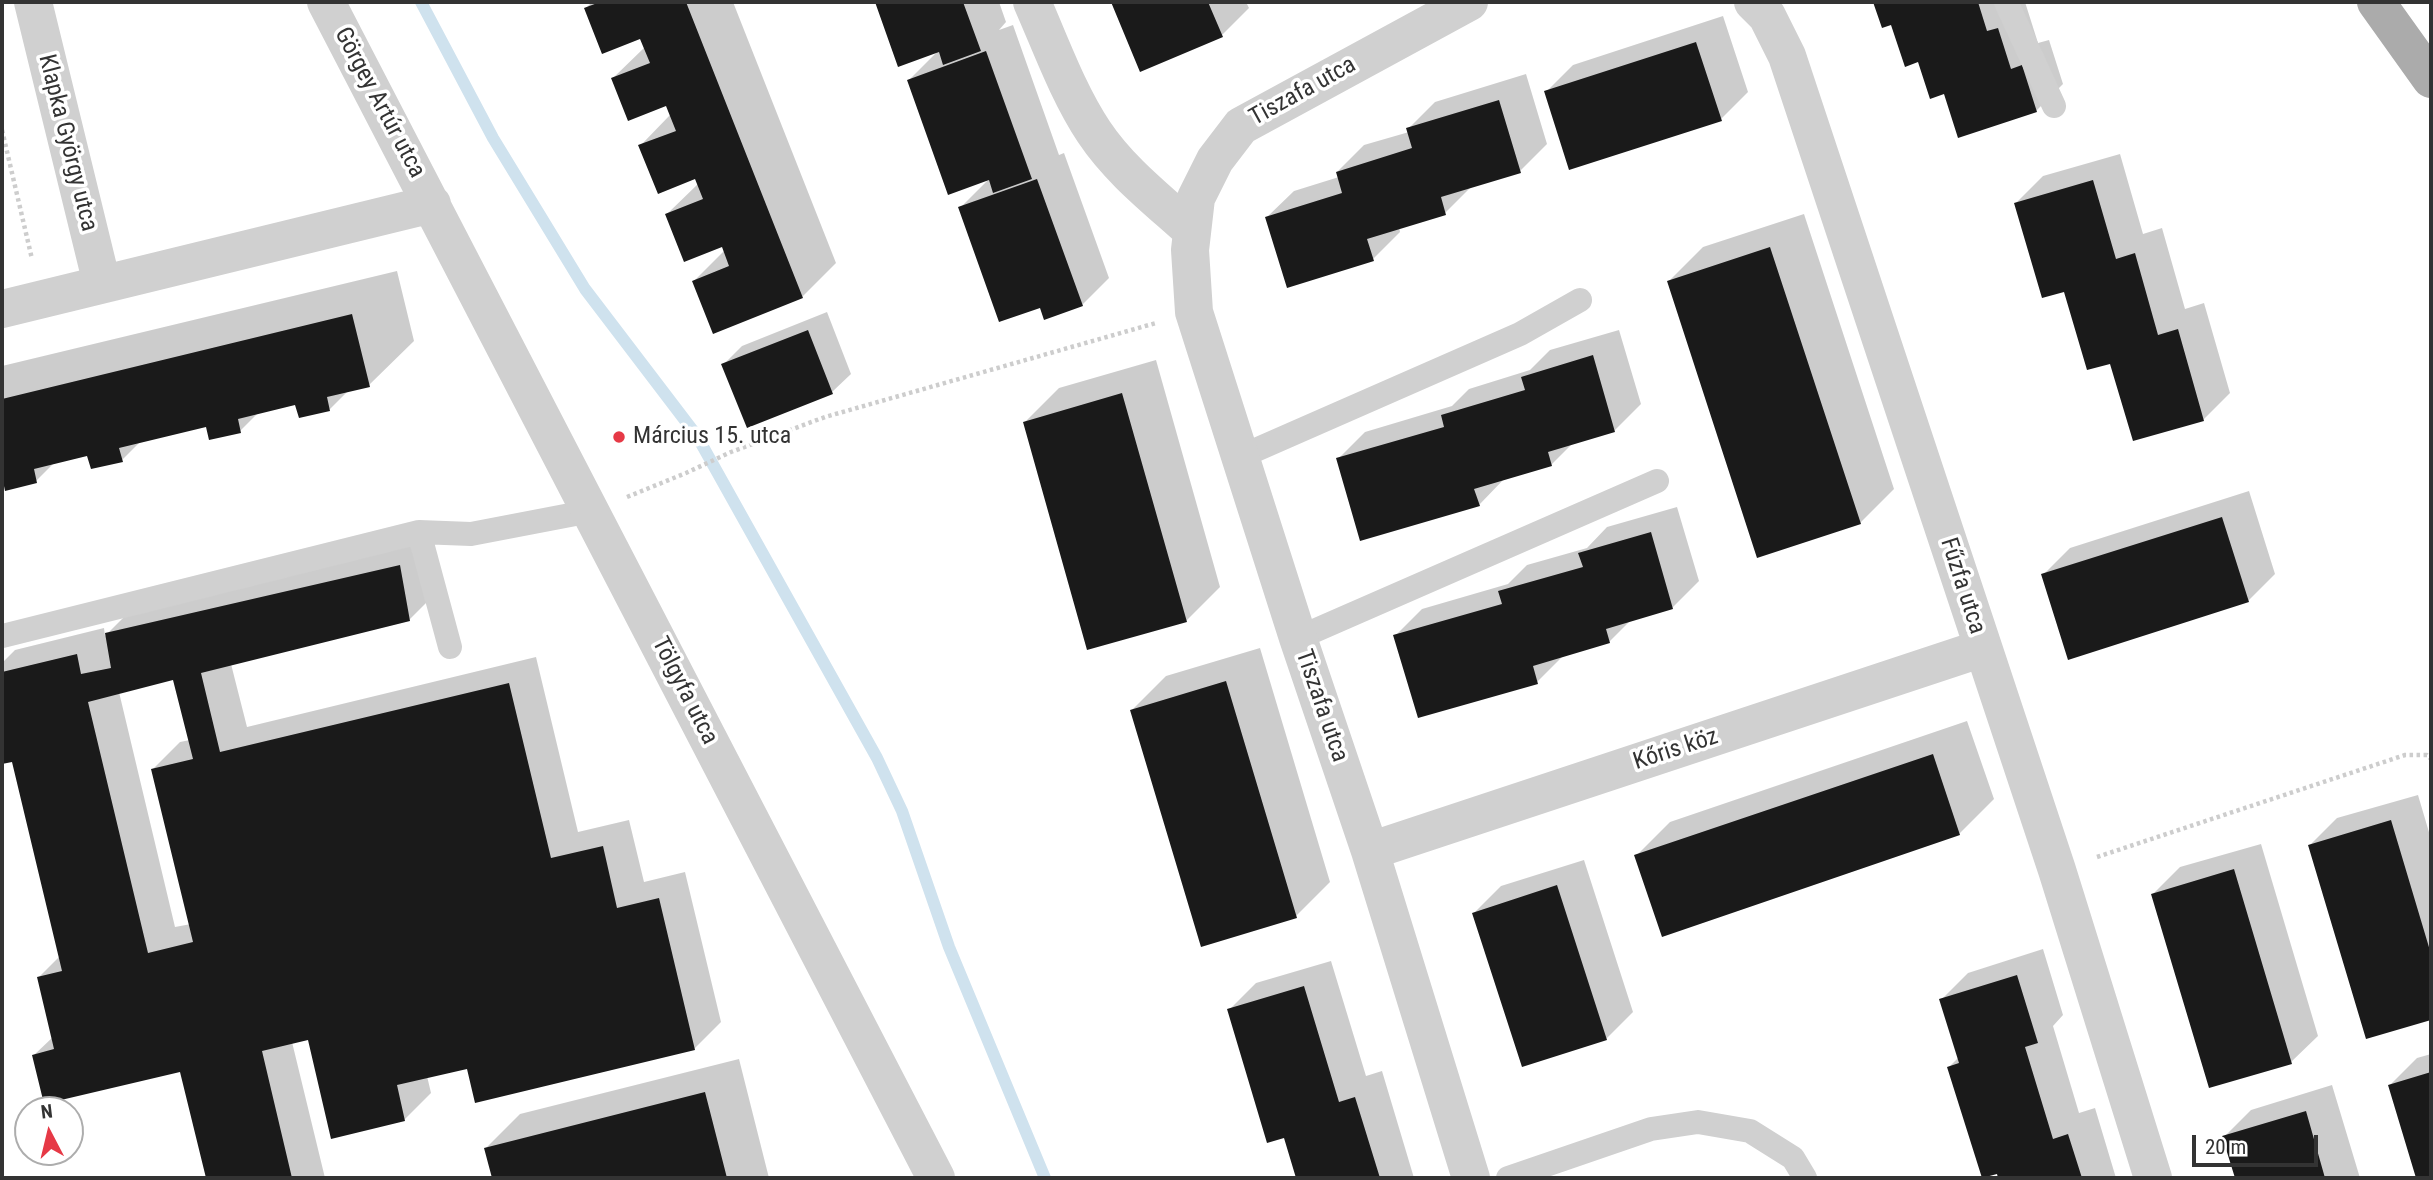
<!DOCTYPE html>
<html>
<head>
<meta charset="utf-8">
<style>
  body { margin:0 }
  #map { position:relative; width:2433px; height:1180px; overflow:hidden; background:#fff; font-family:"Roboto Condensed",sans-serif }
  canvas { display:block }
  .frame { position:absolute; inset:0; border:4px solid #333; pointer-events:none }
  .north { position:absolute; left:14px; top:1096px; width:70px; height:70px; box-sizing:border-box; background:#fff; border:2px solid #adadad; border-radius:50%; rotate:353deg; font-size:19px; font-weight:700; line-height:28px; text-align:center; color:#333 }
  .north::after { content:''; display:block; margin:auto; width:24px; height:32px; background:#e63946; clip-path:polygon(50% 0,100% 100%,50% 72%,0 100%) }
  .scale { position:absolute; left:2192px; top:1135px; width:126px; height:32px; box-sizing:border-box; border:4px solid #333; border-top:0; padding-left:9px; font-size:21px; line-height:24px; white-space:nowrap; color:#333; -webkit-text-stroke:5px #fff; paint-order:stroke }
</style>
</head>
<body>
<div id="map">
<canvas width="2433" height="1180"></canvas>
<div class="frame"></div>
<div class="north">N</div>
<div class="scale">20 m</div>
</div>
<script>
const ctx = document.querySelector('canvas').getContext('2d');
ctx.lineJoin = 'round';
function fillPath(path, color) {
  ctx.fillStyle = color;
  ctx.fill(path, 'evenodd');
}
function stroke(path, color, width, dash) {
  ctx.strokeStyle = color;
  ctx.lineWidth = width;
  ctx.lineCap = dash ? 'butt' : 'round';
  ctx.setLineDash(dash || []);
  ctx.stroke(path);
}
function drawText(font, color, halo, rows, align = 'center') {
  ctx.font = font + ' "Roboto Condensed",sans-serif';
  ctx.lineWidth = 7;
  ctx.setLineDash([]);
  ctx.textBaseline = 'middle';
  ctx.strokeStyle = halo;
  ctx.fillStyle = color;
  for (const [text, x, y, turn = 0] of rows) {
    ctx.save();
    ctx.translate(x, y);
    ctx.rotate((+turn || 0) * Math.PI / 180);
    ctx.textAlign = isNaN(turn) ? turn : align;
    if (halo) ctx.strokeText(text, 0, 0);
    ctx.fillText(text, 0, 0);
    ctx.restore();
  }
}
fillPath(new Path2D(`
  M592,2H733L836,263L802,297L694,281L725,250L723,245L667,214L699,183L696,177L640,146L671,114L667,104L613,78L645,47L641,37L586,8Z
  M877,2H999L1006,22L999,30L1013,25L1059,155L1064,153L1109,278L1082,305H1041L960,208L990,178L909,80L939,50L899,64Z
  M1112,2H1246L1249,8L1222,35L1141,70Z
  M1875,2H2013L2014,5L2025,2L2038,43L2049,40L2063,84L2036,111L1945,92L1892,23L1883,26Z
  M1723,16L1748,92L1721,119L1546,92L1573,65Z
  M1526,74L1547,144L1520,171L1472,186L1445,213L1399,227L1400,232L1373,259L1288,285L1267,217L1294,191L1339,177L1337,172L1364,145L1409,132L1408,129L1435,102Z
  M2120,154L2143,234L2162,228L2185,309L2204,303L2230,393L2203,420L2111,362L2065,290L2016,203L2043,176Z
  M1804,214L1894,489L1860,523L1669,281L1703,247Z
  M397,271L414,341L369,385L349,390L330,409L297,402L260,411L240,431L208,425L141,441L122,460L89,454L55,462L36,481L2,475V366Z
  M827,312L851,374L832,392L748,426L723,365L742,346Z
  M1619,330L1641,404L1614,431L1573,443L1551,465L1505,478L1479,505L1338,459L1365,432L1452,406L1469,389L1530,370L1550,350Z
  M1156,360L1220,587L1186,621L1025,422L1059,388Z
  M2249,491L2275,574L2248,601L2043,575L2070,548Z
  M1677,507L1699,581L1672,608L1631,620L1609,642L1564,655L1537,682L1395,636L1422,609L1508,584L1527,565L1587,548L1607,527Z
  M427,539L436,593L409,620L231,664L247,727L536,657L578,832L629,820L644,882L685,872L721,1022L694,1049L468,1067L427,1076L431,1093L404,1120L309,1038L292,1042L325,1178H208L182,1070L34,1055L53,1037L39,977L60,956L13,760L2,763V663L15,650L104,628L105,636L134,607ZM174,678L190,740L180,742L153,769L191,924L175,927L119,692Z
  M1260,648L1330,882L1296,916L1132,710L1166,676Z
  M1967,721L1994,799L1959,834L1636,856L1670,822Z
  M2418,795L2431,839V1019L2367,1037L2310,845L2337,818Z
  M2261,844L2318,1036L2291,1062L2153,894L2180,867Z
  M1584,860L1633,1012L1606,1039L1474,913L1501,886Z
  M2043,949L2063,1015L2053,1026L2079,1113L2095,1108L2116,1178H2000L1949,1067L1959,1057L1941,1000L1968,973Z
  M1331,961L1366,1076L1382,1071L1414,1178H1298L1285,1136L1229,1010L1256,983Z
  M2431,1054V1178H2418L2390,1085L2417,1058Z
  M739,1059L769,1178H494L486,1148L520,1114Z
  M2332,1085L2360,1178H2237L2224,1137L2251,1110Z`), '#0003');
stroke(new Path2D(`
  M421,2L493,138L585,289L697,436L877,758L902,811L949,947L1045,1178`), '#cfe2ee', 12);
fillPath(new Path2D(`
  M600,2H686L803,298L713,334L692,281L729,266L722,247L684,262L665,214L703,199L695,179L658,194L638,145L676,131L666,106L628,121L611,78L650,63L640,39L602,54L584,8Z
  M875,2H963L981,51L943,65L939,52L898,67Z
  M1111,2H1208L1223,37L1140,72Z
  M1873,2H1978L1987,31L1998,28L2011,69L2022,65L2037,112L1958,138L1944,94L1930,99L1918,62L1905,67L1891,25L1882,28Z
  M1696,42L1722,121L1569,170L1544,91Z
  M986,51L1032,179L993,193L989,180L948,195L907,80Z
  M1499,100L1521,173L1441,197L1446,215L1367,239L1374,261L1287,288L1265,217L1342,193L1336,172L1412,148L1406,128Z
  M1037,179L1083,306L1044,320L1040,308L999,322L958,207Z
  M2093,180L2116,259L2135,253L2158,335L2178,329L2204,421L2133,441L2110,364L2087,370L2064,292L2042,298L2014,203Z
  M1770,247L1861,524L1757,558L1667,281Z
  M352,314L370,387L327,397L330,411L299,418L295,405L238,419L241,433L209,440L206,427L119,448L123,462L91,469L87,456L34,469L37,483L5,491L2,476V399Z
  M808,330L833,394L747,428L721,364Z
  M1593,355L1615,432L1548,452L1552,466L1474,489L1480,506L1360,541L1336,458L1444,427L1441,415L1525,390L1521,377Z
  M1122,393L1187,622L1087,650L1023,422Z
  M2222,517L2249,602L2068,660L2041,574Z
  M1651,532L1673,609L1606,629L1610,643L1533,666L1538,684L1418,718L1393,635L1502,604L1498,591L1583,567L1578,553Z
  M400,565L410,621L201,673L220,752L509,683L551,858L603,846L617,908L659,898L695,1050L475,1103L467,1069L397,1085L405,1121L331,1139L308,1040L262,1051L292,1178H206L180,1072L44,1104L32,1055L54,1049L37,977L62,971L12,762L2,764V672L77,654L81,674L111,668L105,633ZM173,680L193,759L151,769L193,942L148,953L88,702Z
  M1226,681L1297,918L1201,947L1130,710Z
  M1933,754L1960,835L1662,937L1634,855Z
  M2391,820L2431,954V1020L2366,1039L2308,845Z
  M2234,869L2292,1064L2209,1088L2151,894Z
  M1557,885L1607,1040L1522,1067L1472,913Z
  M2017,975L2038,1043L2025,1047L2053,1139L2068,1134L2082,1178H1998L1997,1174L1982,1178L1947,1067L1959,1063L1939,999Z
  M1304,986L1339,1102L1355,1097L1380,1178H1296L1284,1138L1267,1143L1227,1009Z
  M2431,1072V1178H2416L2388,1085Z
  M705,1092L727,1178H492L484,1148Z
  M2306,1111L2325,1178H2235L2222,1136Z`), '#1a1a1a');
stroke(new Path2D(`
  M2,130L32,259
  M627,497L686,473L731,452L825,417L1156,323
  M2097,857L2405,755H2427L2431,759`), '#cdcdcd', 4.5, [3.5, 3.5]);
stroke(new Path2D(`
  M2006,2L2054,106
  M1242,456L1520,334L1580,300
  M419,532L471,534L591,511
  M2,636L419,532L450,647
  M1298,638L1657,481
  M1508,1178L1651,1129L1698,1122L1750,1131L1793,1158L1805,1178`), '#d0d0d0', 24);
stroke(new Path2D(`
  M33,2L102,284
  M326,2L936,1178
  M1032,2C1051,45 1068,93 1094,132C1120,171 1158,200 1192,231
  M1469,2L1241,126L1215,160L1196,198L1190,250L1194,312L1298,638L1370,851L1471,1178
  M1753,2L1767,16L1787,56L2057,870L2153,1178
  M2,309L432,204
  M1370,851L1983,648`), '#d0d0d0', 38);
stroke(new Path2D(`
  M2376,2L2431,79`), '#ababab', 38);
for (const [x, y, r, color] of [
  [619,437,7,"#e63946"]
]) {
  const dot = new Path2D();
  dot.arc(x, y, r, 0, 2 * Math.PI);
  ctx.fillStyle = color;
  ctx.fill(dot);
  stroke(dot, '#fff', 2.5);
}
drawText('24px', '#333', '#fff', [
  ["Tiszafa utca",1303,92,-29],
  ["Görgey Artúr utca",379,103,62],
  ["Klapka György utca",67,143,76],
  ["Fűzfa utca",1962,586,72],
  ["Tölgyfa utca",684,691,63],
  ["Tiszafa utca",1321,706,71],
  ["Kőris köz",1676,750,-18]
]);
drawText('24px', '#333', '#fff', [
  ["Március 15. utca",633,437]
], 'left');
</script>
</body>
</html>
